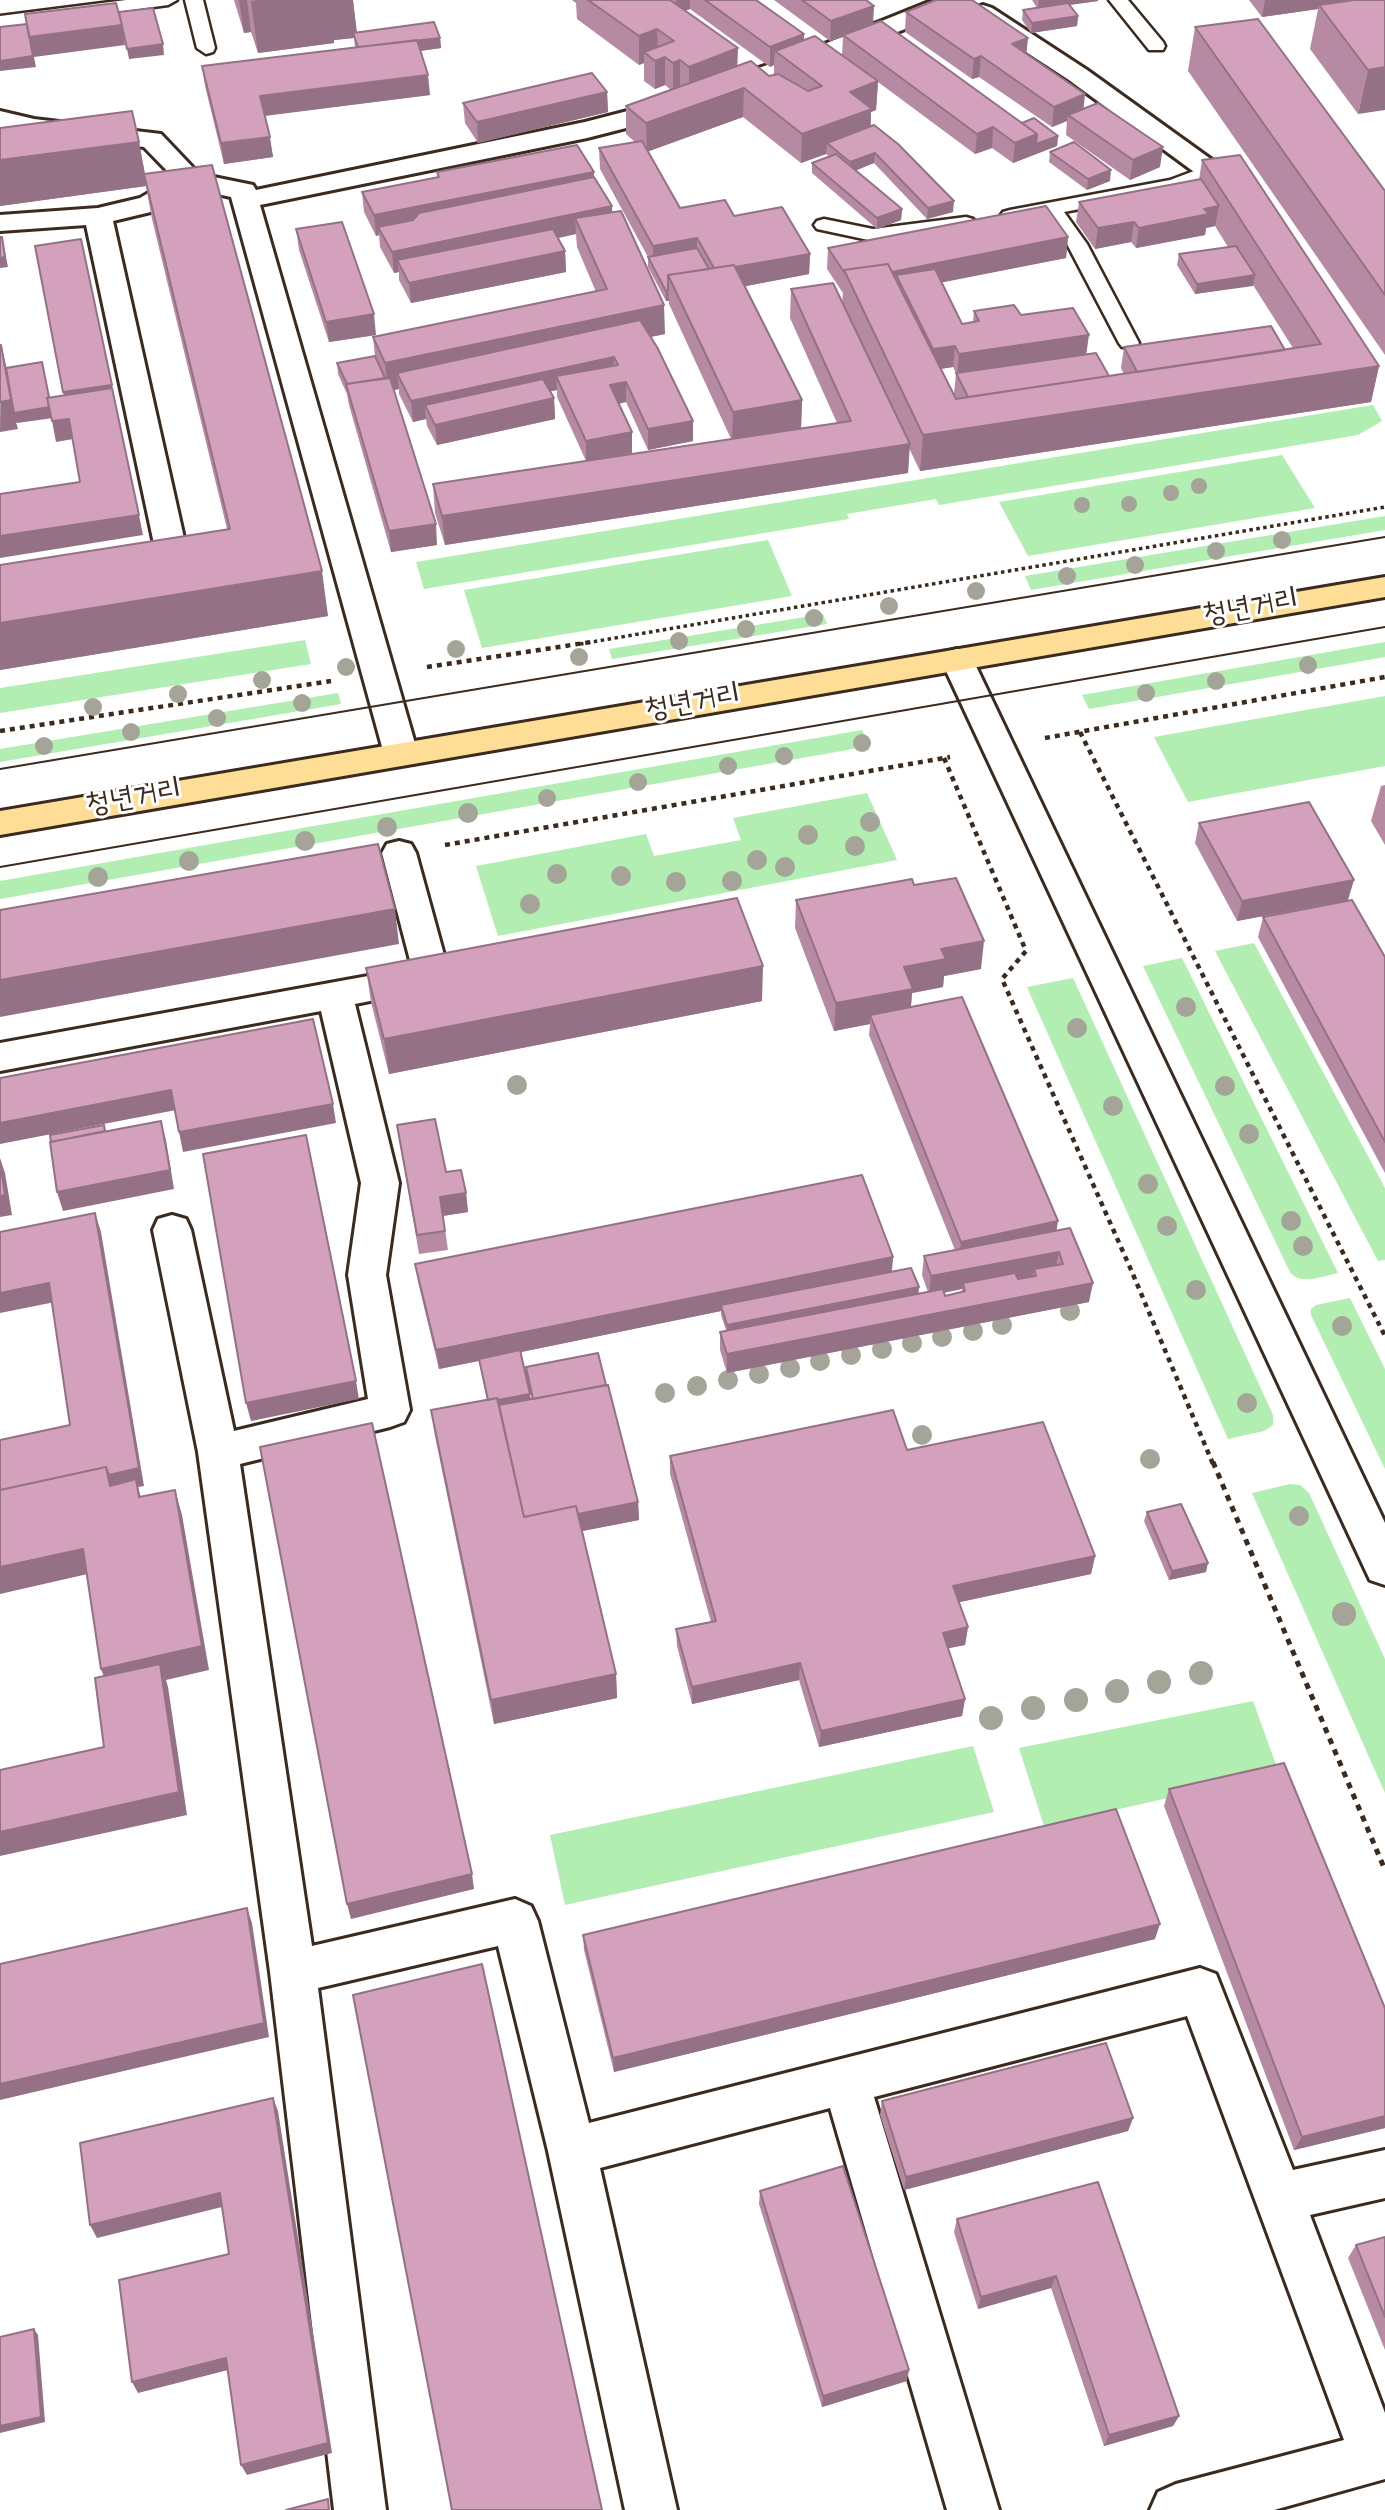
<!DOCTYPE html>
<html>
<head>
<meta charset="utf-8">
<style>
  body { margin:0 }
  canvas { display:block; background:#fff }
</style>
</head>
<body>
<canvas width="1385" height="2510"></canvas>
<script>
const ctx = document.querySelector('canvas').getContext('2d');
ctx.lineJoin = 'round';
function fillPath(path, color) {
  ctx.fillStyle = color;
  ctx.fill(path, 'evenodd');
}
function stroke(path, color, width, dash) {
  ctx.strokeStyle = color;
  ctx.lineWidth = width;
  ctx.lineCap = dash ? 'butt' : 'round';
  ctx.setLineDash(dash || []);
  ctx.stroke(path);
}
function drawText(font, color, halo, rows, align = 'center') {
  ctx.font = font + ' "Indie Flower","Poor Story",sans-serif';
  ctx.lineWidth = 6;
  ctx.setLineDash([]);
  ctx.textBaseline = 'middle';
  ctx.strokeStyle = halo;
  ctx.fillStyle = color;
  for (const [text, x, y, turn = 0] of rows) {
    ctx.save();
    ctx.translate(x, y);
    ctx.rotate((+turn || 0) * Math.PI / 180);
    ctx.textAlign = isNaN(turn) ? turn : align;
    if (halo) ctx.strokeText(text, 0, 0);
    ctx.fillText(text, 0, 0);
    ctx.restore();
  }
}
fillPath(new Path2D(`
  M1373,405L1382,421L1358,435L939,505L936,499L847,514L849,519L424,589L416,562Z
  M1282,455L1315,508L1028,556L999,502Z
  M1385,516V530L1031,590L1025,576Z
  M768,540L792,596L482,648L464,590Z
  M823,614L827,624L612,659L609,649Z
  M305,640L311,664L0,713V688Z
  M1385,642V657L1089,709L1082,695Z
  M338,693L341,704L0,762V749Z
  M1385,696V766L1188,802L1154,737Z
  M862,730L870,746L0,899V881Z
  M867,793L897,860L498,936L476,866L646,834L654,856L741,840L733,818Z
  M1254,943L1385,1188V1260L1378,1261L1215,951Z
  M1182,958L1338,1273C1323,1276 1301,1286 1290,1272L1143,966Z
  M1073,978L1273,1415V1425L1264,1431L1228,1439L1027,987Z
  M1350,1298L1385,1369V1469L1311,1315V1309L1316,1305Z
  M1290,1484L1300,1485L1309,1493L1385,1659V1793L1252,1493Z
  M1253,1701L1279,1773L1044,1826L1019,1748Z
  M973,1746L994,1812L565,1905L550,1835Z`), '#b2edb1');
const service = new Path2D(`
  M126,0H177L168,5L0,28V16Z
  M185,0H203L215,48L213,52L206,54L197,48Z
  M1109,0H1128L1163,42L1165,46L1163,50H1149Z
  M1210,165L1217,167L1220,171L1217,175L1175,191L1064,212L1087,244L1139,343L1136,347H1122L1119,343L1067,244L1046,215L1010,222L1003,220L1000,216L1003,212L1010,210L1170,180Z
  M966,217L973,219L976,223L973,227L903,239L873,241L817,229L814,225L817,221L824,219L873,229Z`);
const minor = new Path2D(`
  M934,0H969L965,5L815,65L661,119L587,138L260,205L418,754L413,762L401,765L389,762L384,754L231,197L194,189L159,210L113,221L190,565L185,572C169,576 154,580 138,576L133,569L138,562L157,558L86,225L0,231V215L98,208L140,198L174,178L144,147L34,135L0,127V111L34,119L161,134L199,174L253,185L256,190L585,122L643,107L797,55Z
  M983,5L992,8L1087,70L1219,165L1223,171L1219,177L1210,179L1201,177L1069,80L974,18L970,13L974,8Z
  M957,649L968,652L973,660L1385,1523V1585L1370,1580L941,660L946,652Z
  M399,841L411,844L416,853L450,977L445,986L355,1004L399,1183L386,1275L410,1410L404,1422L390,1427L240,1464L312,1946L515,1899L531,1906L538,1921L589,2123L1200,1968L1216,1974L1293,2170L1385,2150V2198L1310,2215L1385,2413V2479L1274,2510H1150L1158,2492L1176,2484L1344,2440L1187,2016L874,2097L999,2510H947L830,2108L600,2168L677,2510H625L548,2151L498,1946L318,1988L386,2510H334L270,1972L198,1452L153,1230L158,1219L172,1215L186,1219L191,1230L234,1431L368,1399L348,1275L361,1183L321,1011L0,1071V1043L412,968L382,853L387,844Z`);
const primary = new Path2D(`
  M1385,577V597L0,835V811Z`);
stroke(service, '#3b2a1e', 5);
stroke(minor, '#3b2a1e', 6);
stroke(primary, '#3b2a1e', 6);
stroke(new Path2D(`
  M580,644L1385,507`), '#3b2a1e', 3.5, [3.5, 3.5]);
stroke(new Path2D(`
  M427,667L591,642
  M0,731L331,681
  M1080,732L1385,1336
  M1045,738L1385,677
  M944,758L1026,951L1002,979L1132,1272L1213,1464
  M445,845L950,757`), '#3b2a1e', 4.5, [5, 5]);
stroke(new Path2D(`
  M1213,1462L1385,1870`), '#3b2a1e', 5, [6, 6]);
fillPath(service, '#fff');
fillPath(minor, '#fff');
fillPath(primary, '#fedd96');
stroke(new Path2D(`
  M0,769L1385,537
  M0,867L1385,627`), '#3b2a1e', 2);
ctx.fillStyle = '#a4a598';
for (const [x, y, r] of [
  [1199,486,8],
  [1171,493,8],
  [1129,504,8],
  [1082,505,8],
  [1282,540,9],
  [1216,551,9],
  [1135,565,9],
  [1067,576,9],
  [976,591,9],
  [889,606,9],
  [814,618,9],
  [746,629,9],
  [679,641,9],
  [456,649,9],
  [579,657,9],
  [1308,665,9],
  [346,667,9],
  [262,680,9],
  [1216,681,9],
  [1146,693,9],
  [178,694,9],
  [302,703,9],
  [93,707,9],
  [217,718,9],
  [131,732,9],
  [862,743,9],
  [44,746,9],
  [784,756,9],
  [728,766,9],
  [638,782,9],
  [547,798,9],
  [468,813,10],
  [870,822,10],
  [387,827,10],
  [808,835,10],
  [305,841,10],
  [855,846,10],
  [757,860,10],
  [189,861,10],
  [785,867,10],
  [557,874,10],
  [621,876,10],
  [98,877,10],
  [732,881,10],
  [676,882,10],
  [530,904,10],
  [1186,1007,10],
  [1077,1028,10],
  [517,1085,10],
  [1225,1086,10],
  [1113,1106,10],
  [1249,1134,10],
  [1148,1184,10],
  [1291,1221,10],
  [1167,1226,10],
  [1303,1246,10],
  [1196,1290,10],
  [1070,1311,10],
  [1002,1325,10],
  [1342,1326,10],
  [973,1331,10],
  [942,1337,10],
  [912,1343,10],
  [882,1349,10],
  [851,1355,10],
  [820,1361,10],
  [790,1368,10],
  [759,1374,10],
  [728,1380,10],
  [697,1386,10],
  [665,1393,10],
  [1247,1403,10],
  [922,1435,10],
  [1150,1459,10],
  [1299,1516,10],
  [1344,1614,12],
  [1201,1673,12],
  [1159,1682,12],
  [1117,1691,12],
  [1076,1700,12],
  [1033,1708,12],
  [991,1718,12]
]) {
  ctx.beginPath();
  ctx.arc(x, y, r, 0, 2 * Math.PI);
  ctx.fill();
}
fillPath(new Path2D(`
  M234,0H353L357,32L440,38L441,48L420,51L430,95L265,116L273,157L224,164L205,86L202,66L355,47L354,38L334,40V43L258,53L251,32L244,33Z
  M572,0H756L804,34V40L842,55L843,37L830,41L774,0H866L873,24L1022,123L1058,136L1057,146L1013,163L992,148L975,154L878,82L876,110L871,112V127L953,212L927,219L874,163L855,170L902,209L901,220L877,229L812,173V163L830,157L826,154L801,163L743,117L648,151L680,208L734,216L810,254L809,274L745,286L802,400L801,428L837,423L790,318L791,289L842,303L843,293L827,269L828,248L1068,237L1066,258L941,282L962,324L973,322L974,311L1021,315L1086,354L1109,376L1124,374L1121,368L1124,347L1285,350L1293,348L1253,285L1195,294L1177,265L1179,254L1228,247L1215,226L1206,228L1205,235L1136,248L1131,242L1095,249L1076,222L1079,202L1199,180L1202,160L1379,366L1371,402L920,471L909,448L908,473L445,545L435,513L433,484L586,461L557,397V390L550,391L554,398L555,419L437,445L427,426L426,419L413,422L399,394V389L394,390L437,545L391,552L349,405L347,394L338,374L337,363L375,356L373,337L596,292L577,247L576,234L558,238L565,251L566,272L411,303L399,280V272L394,273L380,247L379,235L376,236L364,212L362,192L437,177V172H594V177L612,212L665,334L650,337L693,441L648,450L626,402L619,404L632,432V453L613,457L731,439L669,304V301H666L648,267V257L600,169L599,148L635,142L626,134V106L671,90L665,85L655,89L644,81V63L639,65L577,19L576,3ZM690,9L770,67L774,65V75L769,76L737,66L685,11ZM953,367L956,373L954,394L956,399L941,369Z
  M1032,0H1098V1L1070,5L1078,16L1077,26L1031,33L1022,20L1023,10L1037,8Z
  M1249,0H1385L1358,114L1310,49L1318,9L1262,17Z
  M906,12L1027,54L1084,109L1160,167L1130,180L1066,135L1067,121L1052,127L979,77L972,79L905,32Z
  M1195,27L1385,191V355L1188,71Z
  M607,92L608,112L478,143L465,123L463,103Z
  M0,128L139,142L145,174L328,616L0,670V565L227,529L152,219L146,186L0,206Z
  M1050,152L1110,181L1087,190L1049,162Z
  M296,229L376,335L329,342L299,250Z
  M1385,785V845L1371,821L1381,786Z
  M1199,823L1348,900L1237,921L1195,843Z
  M914,885L981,969L944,976L943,987L912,993L911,1007L1057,1231L1089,1302L727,1373L720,1350V1332L726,1330L721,1315V1311L520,1352L531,1399H532L527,1376L526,1367L638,1502L639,1520L582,1531L616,1674L617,1698L494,1724L435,1436L431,1410L487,1400L479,1361L439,1369L418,1282L415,1264L893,1257L892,1272L919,1287L918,1294L928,1292L922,1275L924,1256L955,1250L869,1035L870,1024L834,1031L795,928L796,900ZM962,1289V1292L945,1296L944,1293Z
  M1263,917L1385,957V1173L1258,937Z
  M366,968L762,1001L389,1074L371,1002Z
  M397,1125L446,1172L466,1193L468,1212L443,1216L448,1250L419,1254Z
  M907,1450L1095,1556L1091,1574L959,1602L968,1627L965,1645L948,1648L965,1699L962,1716L819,1747L799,1680L692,1704L677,1646L676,1629L711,1622L670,1474V1456Z
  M1147,1512L1206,1572L1169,1580L1144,1521Z
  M1169,1789L1385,2008V2128L1294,2150L1164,1806Z
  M583,1935L1155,1939L614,2072L584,1950Z
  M882,2101L1133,2118L1128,2131L904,2190L880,2115Z
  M1098,2182L1179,2416L1173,2426L1104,2446L1051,2288L978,2309L954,2232L957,2219Z
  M760,2191L907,2381L822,2407L759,2204Z
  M1385,2237V2350L1348,2258L1356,2245Z`), '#b68aa3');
fillPath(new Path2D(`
  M239,0H247L251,32L244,33Z
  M258,0H353L357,37L353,33L354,38L334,40V43L258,53L251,1Z
  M676,0H690V9L676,14Z
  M1039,0H1098V1L1038,9Z
  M1265,0H1381L1319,5L1318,9L1262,17Z
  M874,6L873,26L843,35V37L830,41L831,21Z
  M1078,16L1077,26L1031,33L1032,23Z
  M122,25L125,45L34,57L36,67L0,71V61L29,37Z
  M657,29L658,58L644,52V63L639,65V36Z
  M804,34L803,54L775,51L774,65L770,67V47Z
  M440,38L441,48L360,59L359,49Z
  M1028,38L1026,58L1012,44Z
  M163,44L164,55L129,59L127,49Z
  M738,48L737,76L689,96V67Z
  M981,56L979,77L972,79L974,59Z
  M665,57V85L655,89V61Z
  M680,60V89L673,91V63Z
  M1385,67V110L1358,114L1368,70Z
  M428,75L430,95L262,116L260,96Z
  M878,81L876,110L871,112L870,137L827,143L826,154L801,163L802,134L850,92Z
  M744,88L743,117L647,152L646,123Z
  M607,92L608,112L478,143L477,122Z
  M1085,94L1083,114L1068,115L1067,121L1052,127L1054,107Z
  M993,127L992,148L975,154L977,134Z
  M1037,134L1058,136L1057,146L1013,163L1015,143Z
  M270,137L273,157L224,164L221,143Z
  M139,142L147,186L144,174L146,186L0,206V160Z
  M1163,147L1160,167L1130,180L1133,160Z
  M875,153L874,163L850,173V162Z
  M1111,170L1110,181L1087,190L1088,179Z
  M594,172V193L378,227L379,235L376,236L374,215Z
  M954,201L953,212L927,219L928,208Z
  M612,206L613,226L575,218L576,234L403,271L397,260L399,272L394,273L392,252Z
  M1219,206L1215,226L1206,228L1205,235L1136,248L1139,228L1204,209Z
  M902,209L901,220L877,229V218Z
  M1134,222L1131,242L1095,249L1098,228Z
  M1068,237L1066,258L904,290L896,275L895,291L849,280Z
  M697,238V258L653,267V246Z
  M4,247L8,267L0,268V258Z
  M565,251L566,272L411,303L409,283Z
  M810,254L809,274L679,299L716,271Z
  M1255,275L1253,286L1195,294L1197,284Z
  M668,290L669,301H666V291Z
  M664,305L665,334L405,388L397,373L399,389L351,399L387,381L385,363Z
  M374,314L376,335L329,342L326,322Z
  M1089,335L1086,356L957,375L959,354Z
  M1,345L8,374L51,407L53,418L17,423L16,422L18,429L0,432Z
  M955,346L953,367L932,370L933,349Z
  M614,357V377L556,376L557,390L432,418L425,405L426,419L413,422L411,401Z
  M1379,366L1371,402L920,471L923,435Z
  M626,382V402L610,405V385Z
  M112,385L116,406L68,413L63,392Z
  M554,398L555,419L437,445L435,425Z
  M802,400L801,429L732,441L733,412Z
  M69,419L73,439L56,442L52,421Z
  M693,421V441L648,450V429Z
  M632,432V453L586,462V441Z
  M910,444L908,473L445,545L442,516Z
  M139,515L143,535L0,558V536Z
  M436,524L437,545L391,552L389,531Z
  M322,571L328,616L0,670V623Z
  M1354,880L1348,900L1237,921L1242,901Z
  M395,909L399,944L0,1017V980Z
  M984,941L981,969L944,976L943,987L912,993L910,1017L870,1015V1024L834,1031L836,1003L904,967L941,949Z
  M763,966L762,1001L389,1074L384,1039Z
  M171,1090L176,1110L0,1144V1123Z
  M333,1104L336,1123L183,1152L179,1132Z
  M161,1121L166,1140L174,1189L63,1211L57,1192Z
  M0,1158L5,1173L12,1215L0,1217Z
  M466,1193L468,1212L442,1216L440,1197Z
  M95,1213L101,1232L144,1486L138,1487L143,1505L0,1517L108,1475Z
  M1058,1221L1055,1240L959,1261L961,1242Z
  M1059,1252L1055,1271L1034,1269L1033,1276L965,1289L963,1283L962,1289L929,1295L931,1276Z
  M893,1257L891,1276L721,1305V1311L439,1369L436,1350Z
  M49,1283L55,1302L0,1313V1293Z
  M1093,1283L1089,1302L727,1373V1354Z
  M919,1287L918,1297L727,1335V1325Z
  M356,1381L359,1399L251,1421L246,1403Z
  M530,1394L531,1404L499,1410L488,1402Z
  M175,1490L182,1515L209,1670L166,1680L168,1687L187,1815L0,1856V1832L179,1792L110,1693L101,1669Z
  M638,1502L639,1520L526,1542L525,1524Z
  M83,1549L92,1573L0,1594V1567Z
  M1095,1556L1091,1574L951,1604L953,1586Z
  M1208,1563L1206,1572L1169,1580L1172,1571Z
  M968,1627L965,1645L940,1650L943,1633Z
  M800,1663L799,1680L692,1704V1687Z
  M616,1674L617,1698L494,1724L491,1700Z
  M965,1699L962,1716L819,1747L821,1731Z
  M472,1874L474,1889L351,1919L347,1904Z
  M247,1908L252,1923L269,2037L0,2100V2084Z
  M1160,1924L1155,1939L614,2072L613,2058Z
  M273,2098L278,2111L332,2453L247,2475L241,2465Z
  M1385,2116V2128L1294,2150L1302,2137Z
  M1133,2118L1128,2131L904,2190L906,2177Z
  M220,2193L226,2206L97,2238L90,2225Z
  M1056,2276L1051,2288L978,2309L981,2297Z
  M34,2329L38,2335L45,2422L0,2433V2426Z
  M226,2358L232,2369L138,2393L132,2382Z
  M909,2370L907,2381L822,2407L823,2396Z
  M1179,2416L1173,2426L1104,2446L1109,2435Z`), '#947184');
const building = new Path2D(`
  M588,0H670L738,48L689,67L680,60L673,63L665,57L655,61L644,52L674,41L657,29L639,36Z
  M705,0H756L804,34L770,47Z
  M802,0H866L874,6L831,21Z
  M936,0H972L1028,38L1012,44L1085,94L1054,107L981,56L974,59L906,12Z
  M1354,0H1385V67L1368,70L1319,5Z
  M116,3L122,25L29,37L25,14Z
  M1068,3L1078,16L1032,23L1023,10Z
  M153,8L163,44L127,49L119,12Z
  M1258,19L1385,191V295L1195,27Z
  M881,21L1037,134L1015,143L993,127L977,134L843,35Z
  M434,22L440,38L358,47L353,33Z
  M27,24L33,56L0,61V27Z
  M815,36L878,81L850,92L872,109L802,134L744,88L646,123L626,106L751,61L769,76L778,74L808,91L822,86L775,51Z
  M417,40L428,75L260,96L270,137L221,143L202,66Z
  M592,73L607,92L477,122L463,103Z
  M1098,103L1163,147L1133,160L1068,115Z
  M132,111L139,142L0,160V128Z
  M1034,118L1058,136L1036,144L1037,134L1022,123Z
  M874,125L898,144L954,201L928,208L875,153L850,162L827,143Z
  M642,141L680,208L725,200L734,216L782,207L810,254L735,267L734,265L714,268L697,238L653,246L599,148Z
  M1074,142L1111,170L1088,179L1050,152Z
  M577,145L594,172L374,215L362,192L439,177L437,172Z
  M836,154L902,209L877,218L812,163Z
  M1240,155L1379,366L923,435L844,270L888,264L956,399L1321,344L1202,160Z
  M212,165L322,571L0,623V565L230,529L144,174Z
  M594,177L612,206L392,252L378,227L413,220L419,213Z
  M1201,179L1219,206L1204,209L1209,214L1139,228L1134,222L1098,228L1079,202Z
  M1046,206L1068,237L892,272L888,264L844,270V272L828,248Z
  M621,211L664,305L385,363L373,337L607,289L575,218Z
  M342,222L374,314L326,322L296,229Z
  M553,229L565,251L409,283L397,260Z
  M0,237H2L5,257L0,258Z
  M81,239L112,385L63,392L35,246Z
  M1236,246L1255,275L1197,284L1179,254Z
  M697,248L709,269L668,275V290L666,291L648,257Z
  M734,265L802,400L733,412L668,275Z
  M935,269L962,324L979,321L974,311L1014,305L1021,315L1073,308L1089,335L959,354L955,346L933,349L896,275Z
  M833,283L910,444L442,516L433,484L851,421L791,289Z
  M640,320L657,347L693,421L648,429L626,382L610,385L632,432L586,441L556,376L618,365L614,357L411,401L397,373Z
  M1271,326L1285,350L1137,372L1124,347Z
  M0,345H1L11,400L0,402Z
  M1096,353L1109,376L968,397L956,373Z
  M375,356L385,378L347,384L337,363Z
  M42,362L49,397L47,398L49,407L14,413L6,368Z
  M390,378L436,524L389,531L346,384Z
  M543,379L554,398L435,425L425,405Z
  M112,388L139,515L0,536V494L80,482L69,419L52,421L47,398Z
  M1309,802L1354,880L1242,901L1199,823Z
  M378,844L395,909L0,980V910Z
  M956,878L984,941L941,949L946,959L904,967L913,989L836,1003L796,900L912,879L914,885Z
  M737,898L763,966L384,1039L366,968Z
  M1352,900L1385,957V1142L1263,917Z
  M962,997L1058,1221L961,1242L870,1015Z
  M313,1019L333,1104L179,1132L171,1090L0,1123V1078Z
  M435,1119L446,1172L461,1170L466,1193L440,1197L445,1231L417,1235L397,1125Z
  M161,1121L170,1170L57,1192L50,1142Z
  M104,1125L105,1131L51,1142L50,1135Z
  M306,1135L356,1381L246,1403L203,1154Z
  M0,1162L5,1195L0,1196Z
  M862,1175L893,1257L436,1350L415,1264Z
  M95,1213L139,1468L109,1475L106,1467L0,1490V1440L70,1425L49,1283L0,1293V1232Z
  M1070,1228L1093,1283L727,1354L720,1332L943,1289L945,1296L965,1291L963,1283L1015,1273L1018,1279L1036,1276L1034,1269L1063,1264L1059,1252L931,1276L924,1256Z
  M911,1268L919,1287L727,1325L721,1305Z
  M520,1350L530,1394L498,1400L497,1398L488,1400L479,1359Z
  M598,1353L606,1385L533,1399L526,1367Z
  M608,1385L638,1502L578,1514L576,1506L524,1517L499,1405Z
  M497,1398L524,1517L576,1506L616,1674L491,1700L431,1410Z
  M893,1410L907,1450L1043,1422L1095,1556L953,1586L968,1627L943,1633L965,1699L821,1731L800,1663L692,1687L676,1629L716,1621L670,1456Z
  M372,1423L472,1874L347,1904L260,1447Z
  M106,1467L110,1486L136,1479L139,1497L175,1490L202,1646L101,1669L83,1549L0,1567V1490Z
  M1181,1504L1208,1563L1172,1571L1147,1512Z
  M160,1664L179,1792L0,1832V1770L104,1747L95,1678Z
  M1284,1763L1385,2008V2116L1302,2137L1169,1789Z
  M1116,1809L1160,1924L613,2058L583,1935Z
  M247,1908L264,2023L0,2084V1964Z
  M482,1964L602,2510H452L353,1995Z
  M1106,2043L1133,2118L906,2177L882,2101Z
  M273,2098L328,2443L241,2465L226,2358L132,2382L119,2280L229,2254L220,2193L90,2225L80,2143Z
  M843,2166L909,2370L823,2396L760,2191Z
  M1098,2182L1179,2416L1109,2435L1056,2276L981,2297L957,2219Z
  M1385,2237V2317L1356,2245Z
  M34,2329L41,2417L0,2426V2337Z
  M328,2499L329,2510H286Z`);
fillPath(building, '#d4a1bd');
stroke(building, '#947184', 2);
drawText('30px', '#3b2a1e', '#fff', [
  ["청년거리",1251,610,-10],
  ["청년거리",693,705,-10],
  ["청년거리",134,800,-10]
]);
</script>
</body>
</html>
